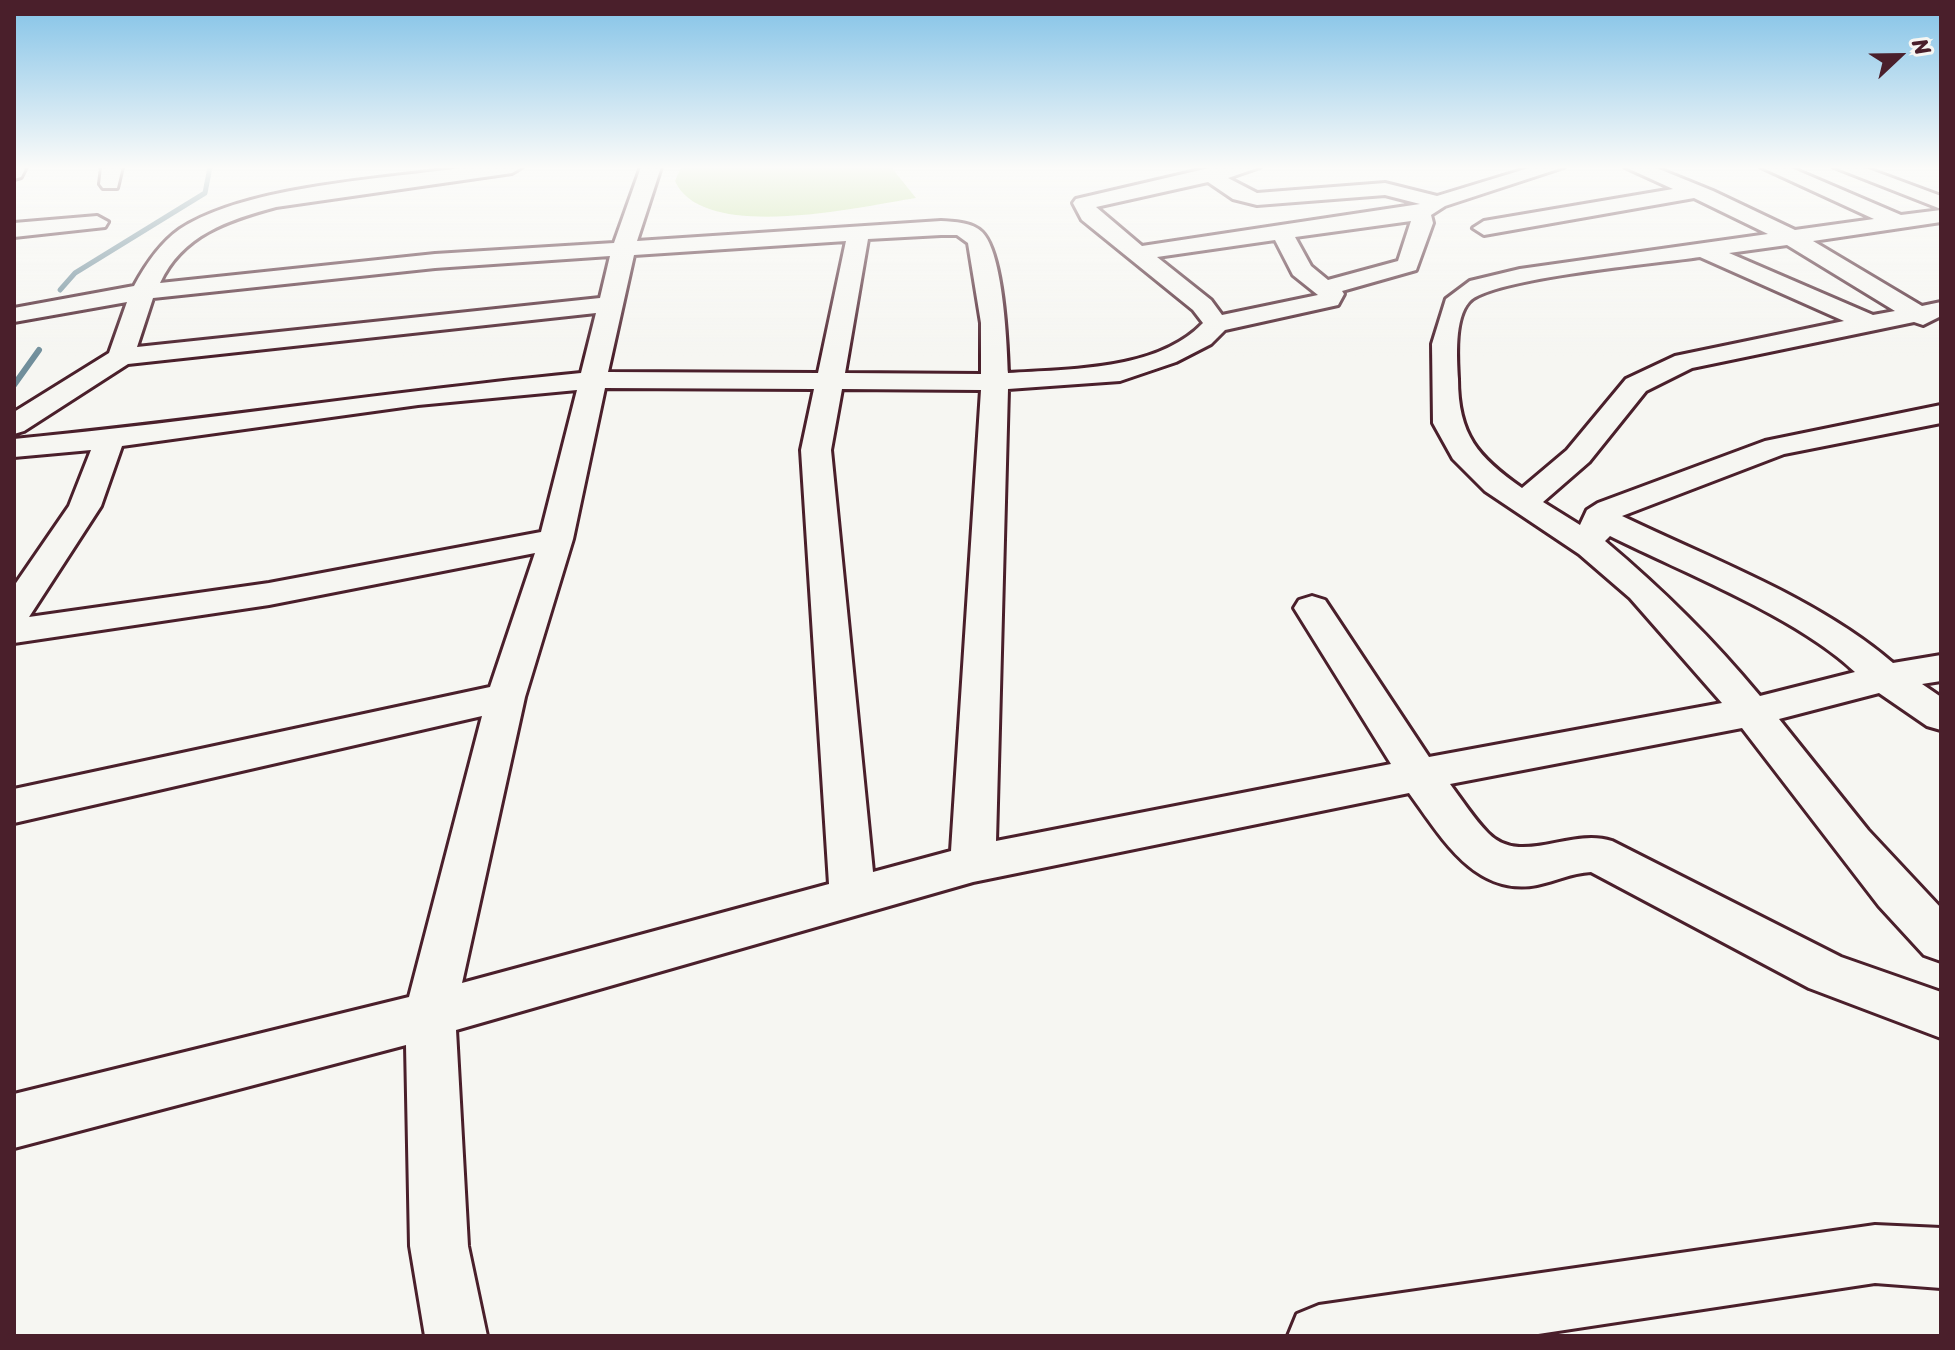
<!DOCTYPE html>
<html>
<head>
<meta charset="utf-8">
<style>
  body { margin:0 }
  #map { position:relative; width:1955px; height:1350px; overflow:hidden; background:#f6f6f2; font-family:Sriracha,sans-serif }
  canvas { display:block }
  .frame { position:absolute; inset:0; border:16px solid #4a1f2b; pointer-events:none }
  .north { position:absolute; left:1859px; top:16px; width:80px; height:80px; -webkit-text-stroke:6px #f6f6f2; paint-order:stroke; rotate:68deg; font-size:22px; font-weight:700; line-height:32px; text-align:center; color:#4a1f2b }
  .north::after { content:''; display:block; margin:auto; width:28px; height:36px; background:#4a1f2b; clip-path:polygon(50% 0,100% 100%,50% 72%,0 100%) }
</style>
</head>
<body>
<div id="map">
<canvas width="1955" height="1350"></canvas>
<div class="frame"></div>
<div class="north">N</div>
</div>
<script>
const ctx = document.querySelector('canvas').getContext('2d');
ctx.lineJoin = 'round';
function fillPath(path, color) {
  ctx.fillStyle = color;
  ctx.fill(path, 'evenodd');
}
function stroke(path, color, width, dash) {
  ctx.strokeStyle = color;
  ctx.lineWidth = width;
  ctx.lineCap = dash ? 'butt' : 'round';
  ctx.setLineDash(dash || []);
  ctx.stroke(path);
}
fillPath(new Path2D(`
  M681,167H891L916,198C863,206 703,244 675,181Z`), '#c2e098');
stroke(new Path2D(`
  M60,290L75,273L205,193L210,167`), '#708e9b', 5);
stroke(new Path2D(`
  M14,385L39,350`), '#708e9b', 6);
const minor = new Path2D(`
  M14,167H26L21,177L14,179Z
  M102,167H122L117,188H103L100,184Z
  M468,167H522L512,173L276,207C228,220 182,235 160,283L435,254L614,243L641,167H661L637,241L941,221C955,222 972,222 982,232C1003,253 1007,343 1008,373C1069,369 1157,371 1203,323L1193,310L1082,220L1073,203L1076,199L1209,168L1260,167L1228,178L1257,193L1385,183L1437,196L1532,167H1564L1445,206L1431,215L1433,223L1416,270L1342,291L1344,294L1338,305L1225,330L1211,344L1176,362L1120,381L1008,389L996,841L1391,764L1294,608L1299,600L1312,596L1325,600L1429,757L1722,703L1630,598L1579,554L1485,491L1453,459L1433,423L1432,344L1446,299L1470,281L1520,269L1768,234L1694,198L1484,235L1473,228L1484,221L1673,189L1625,167H1654L1713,191L1795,230L1874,219L1761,167H1789L1901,215L1941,210V222L1813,241L1922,306L1941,302V316L1923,325L1914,322L1692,368L1646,391L1589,462L1543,502L1580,525L1587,510L1598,503L1765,441L1941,405V423L1784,454L1622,516C1711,559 1818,598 1893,663L1941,655V681L1922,684L1941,697V730L1927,726L1879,693L1779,719L1868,830L1941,908V961L1924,955L1879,906L1742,728L1450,784C1462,800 1474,819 1488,833C1521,867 1570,827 1612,841L1841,957L1941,992V1038L1809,988L1591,872C1571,873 1556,881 1537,885C1474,897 1440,835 1409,793L973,882L456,1030L468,1246L487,1336H425L410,1246L406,1045L14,1148V1094L409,997L482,716L14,823V789L490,687L535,553L269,605L14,643V586L69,506L91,450L14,457V439C204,421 392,391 581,373L596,313L128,364L24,431L14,434V412L109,353L127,302L14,322V308L134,286C146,264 160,243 180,229C248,185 386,179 468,167ZM1208,182L1233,199L1257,205L1385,195L1420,204L1142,246L1096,207ZM1411,221L1398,261L1328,280L1311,266L1295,237ZM941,235H957L968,243L981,323V374L845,373L868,239ZM1275,240L1293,275L1318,295L1222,315L1211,300L1157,257ZM846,241L818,373L608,372L634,255ZM1787,245L1895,311L1873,315L1729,253ZM610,256L600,298L137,347L153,298L435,268ZM1700,257L1844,321L1675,356L1626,379L1567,450L1522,488C1478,457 1458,435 1458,379C1457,358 1454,319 1469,302C1490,278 1660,263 1700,257ZM605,388L814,389L801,450L829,884L462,983L525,697L573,539ZM842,389L981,390L951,851L873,872L831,450ZM577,390L541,532L269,583L29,617L101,506L122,446L418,405ZM1610,536C1684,573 1797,617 1855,672L1760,696C1713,639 1662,589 1605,541Z
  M1834,167H1863L1941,196V209Z
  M97,216L108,222L105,227L14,237V223Z
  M1875,1225L1941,1228V1288L1875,1283L1525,1336H1288L1297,1314L1319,1305Z`);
stroke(minor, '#4a1f2b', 6);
fillPath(minor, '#f6f6f2');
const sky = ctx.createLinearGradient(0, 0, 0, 356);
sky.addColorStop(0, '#82c2e7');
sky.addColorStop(0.47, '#fbfbf9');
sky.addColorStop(1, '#fbfbf900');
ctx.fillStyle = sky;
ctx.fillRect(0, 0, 1955, 356);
</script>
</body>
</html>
